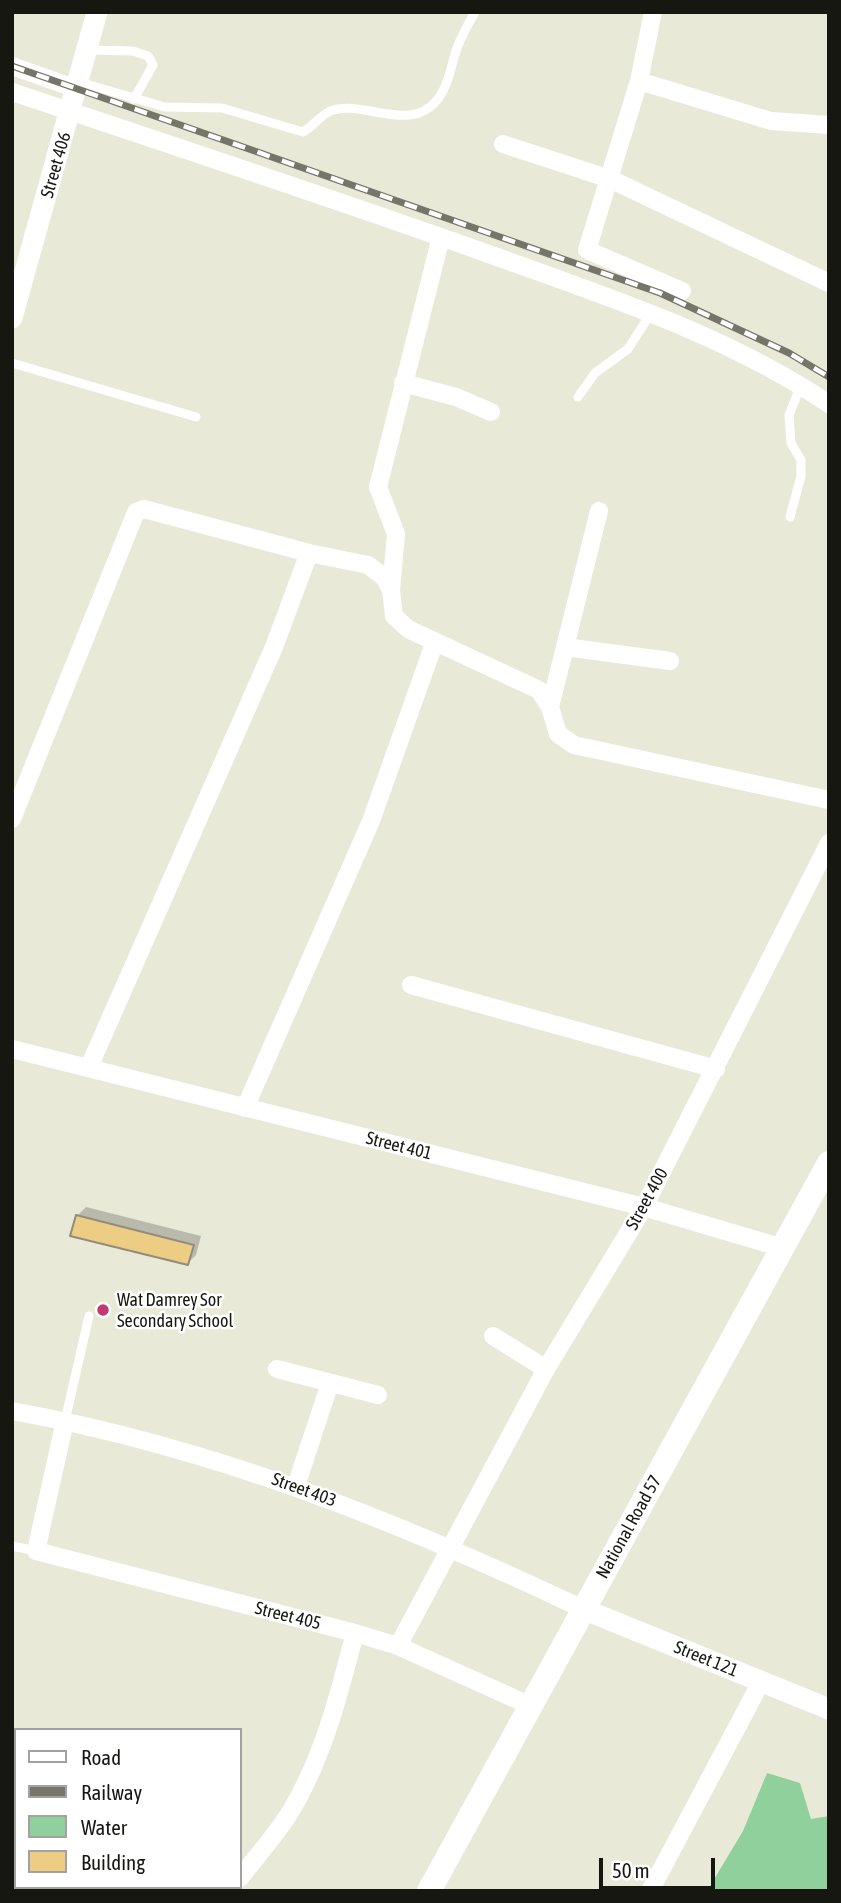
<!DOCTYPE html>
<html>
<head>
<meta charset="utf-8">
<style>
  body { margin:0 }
  #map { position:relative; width:841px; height:1903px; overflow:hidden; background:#e9e9d8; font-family:"Asap Condensed",sans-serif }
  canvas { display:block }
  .frame { position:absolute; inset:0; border:14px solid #171711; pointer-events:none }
  .legend { position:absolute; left:14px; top:1728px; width:228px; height:161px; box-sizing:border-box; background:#fff; border:2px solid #a2a2a0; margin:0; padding:9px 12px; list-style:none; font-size:21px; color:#171711 }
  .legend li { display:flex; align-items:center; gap:14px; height:35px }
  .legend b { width:35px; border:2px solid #a2a2a0 }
  .scale { position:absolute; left:599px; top:1858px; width:116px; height:32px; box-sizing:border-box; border:4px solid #171711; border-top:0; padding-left:9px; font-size:21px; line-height:24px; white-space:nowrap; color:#171711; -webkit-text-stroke:5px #fff; paint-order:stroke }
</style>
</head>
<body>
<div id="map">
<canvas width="841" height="1903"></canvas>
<div class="frame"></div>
<ul class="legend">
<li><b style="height:9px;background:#fff"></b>Road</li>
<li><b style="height:9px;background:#75756a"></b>Railway</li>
<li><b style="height:19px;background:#90d09c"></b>Water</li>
<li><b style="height:19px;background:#edcc84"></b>Building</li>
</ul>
<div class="scale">50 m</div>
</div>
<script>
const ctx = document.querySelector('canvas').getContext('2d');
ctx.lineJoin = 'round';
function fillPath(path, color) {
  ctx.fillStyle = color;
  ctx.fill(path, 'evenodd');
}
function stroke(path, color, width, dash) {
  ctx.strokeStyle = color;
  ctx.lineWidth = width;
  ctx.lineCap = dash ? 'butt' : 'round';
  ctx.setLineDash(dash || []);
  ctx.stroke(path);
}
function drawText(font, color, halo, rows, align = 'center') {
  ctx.font = font + ' "Asap Condensed",sans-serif';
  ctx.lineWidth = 5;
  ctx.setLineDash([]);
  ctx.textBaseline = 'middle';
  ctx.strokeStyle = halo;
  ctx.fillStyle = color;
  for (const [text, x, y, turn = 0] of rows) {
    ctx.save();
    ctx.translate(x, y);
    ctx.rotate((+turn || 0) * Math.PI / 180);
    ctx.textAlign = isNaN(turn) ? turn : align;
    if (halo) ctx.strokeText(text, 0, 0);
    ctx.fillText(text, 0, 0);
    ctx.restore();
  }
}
fillPath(new Path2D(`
  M767,1773L800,1783L811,1819L829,1816V1891H707L743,1831Z`), '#90d09c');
fillPath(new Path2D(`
  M86,1207L201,1236L196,1255L188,1263L77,1216Z`), '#0003');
const building = new Path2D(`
  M76,1215L194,1245L188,1265L70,1236Z`);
fillPath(building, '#edcc84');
stroke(building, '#938c7d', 2);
stroke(new Path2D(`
  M87,50L133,51L148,56L153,65L134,99
  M79,82L165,107L222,108L303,132C314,126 322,113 333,110C366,100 413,136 440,96C449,83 451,66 456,51C460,38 468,25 475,12
  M12,363L196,417
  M578,397L595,373L628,349L651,313
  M790,517L801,476V460L791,443L789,415L801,385
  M65,1421L89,1316
  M12,1546L36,1551`), '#fff', 9);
stroke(new Path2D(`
  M653,12L639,81L587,250L682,291
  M12,66L77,89
  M639,81L771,121L829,125
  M12,92C175,146 338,200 500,258C613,299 728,336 829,404
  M503,144L610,179L829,283
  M403,383L456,397L491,412
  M391,590L396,534L378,487L441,237
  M565,647L670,661
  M550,707L599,511
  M12,819L136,512L144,509L309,553L368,565L384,577L391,590L394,616L408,629L539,690L550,707L558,734L574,745L829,800
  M411,985L716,1069
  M12,1049L644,1207L783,1248
  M89,1067L274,647L309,553
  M245,1108L371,821L435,641
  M493,1336L546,1369
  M277,1369L378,1395
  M12,1411C216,1448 397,1521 583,1609
  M65,1421L36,1551L355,1633L398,1646L531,1706
  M296,1486L330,1383
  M398,1646L546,1369L644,1207L829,843
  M240,1878C256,1857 275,1836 289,1814C323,1759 339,1694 355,1633
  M650,1891L761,1682`), '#fff', 18);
stroke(new Path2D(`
  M12,318L97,12
  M583,1609L829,1709`), '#fff', 21);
stroke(new Path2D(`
  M429,1891L829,1163`), '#fff', 24);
const rail = new Path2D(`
  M12,66L660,293L789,353L829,377`);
stroke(rail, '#75756a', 7);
stroke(rail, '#fff', 4.5, [13]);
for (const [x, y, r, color] of [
  [103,1310,7,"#c33970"]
]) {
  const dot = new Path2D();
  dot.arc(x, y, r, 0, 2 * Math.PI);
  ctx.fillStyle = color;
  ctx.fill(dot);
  stroke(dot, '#fff', 2.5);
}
drawText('18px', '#171711', '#fff', [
  ["Street 406",56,165,-74],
  ["Street 401",399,1146,14],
  ["Street 400",647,1199,-61],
  ["Street 403",304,1490,20],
  ["National Road 57",629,1527,-61],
  ["Street 405",288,1616,14],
  ["Street 121",706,1659,22]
]);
drawText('18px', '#171711', '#fff', [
  ["Wat Damrey Sor",117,1300],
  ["Secondary School",117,1321]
], 'left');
</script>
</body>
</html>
